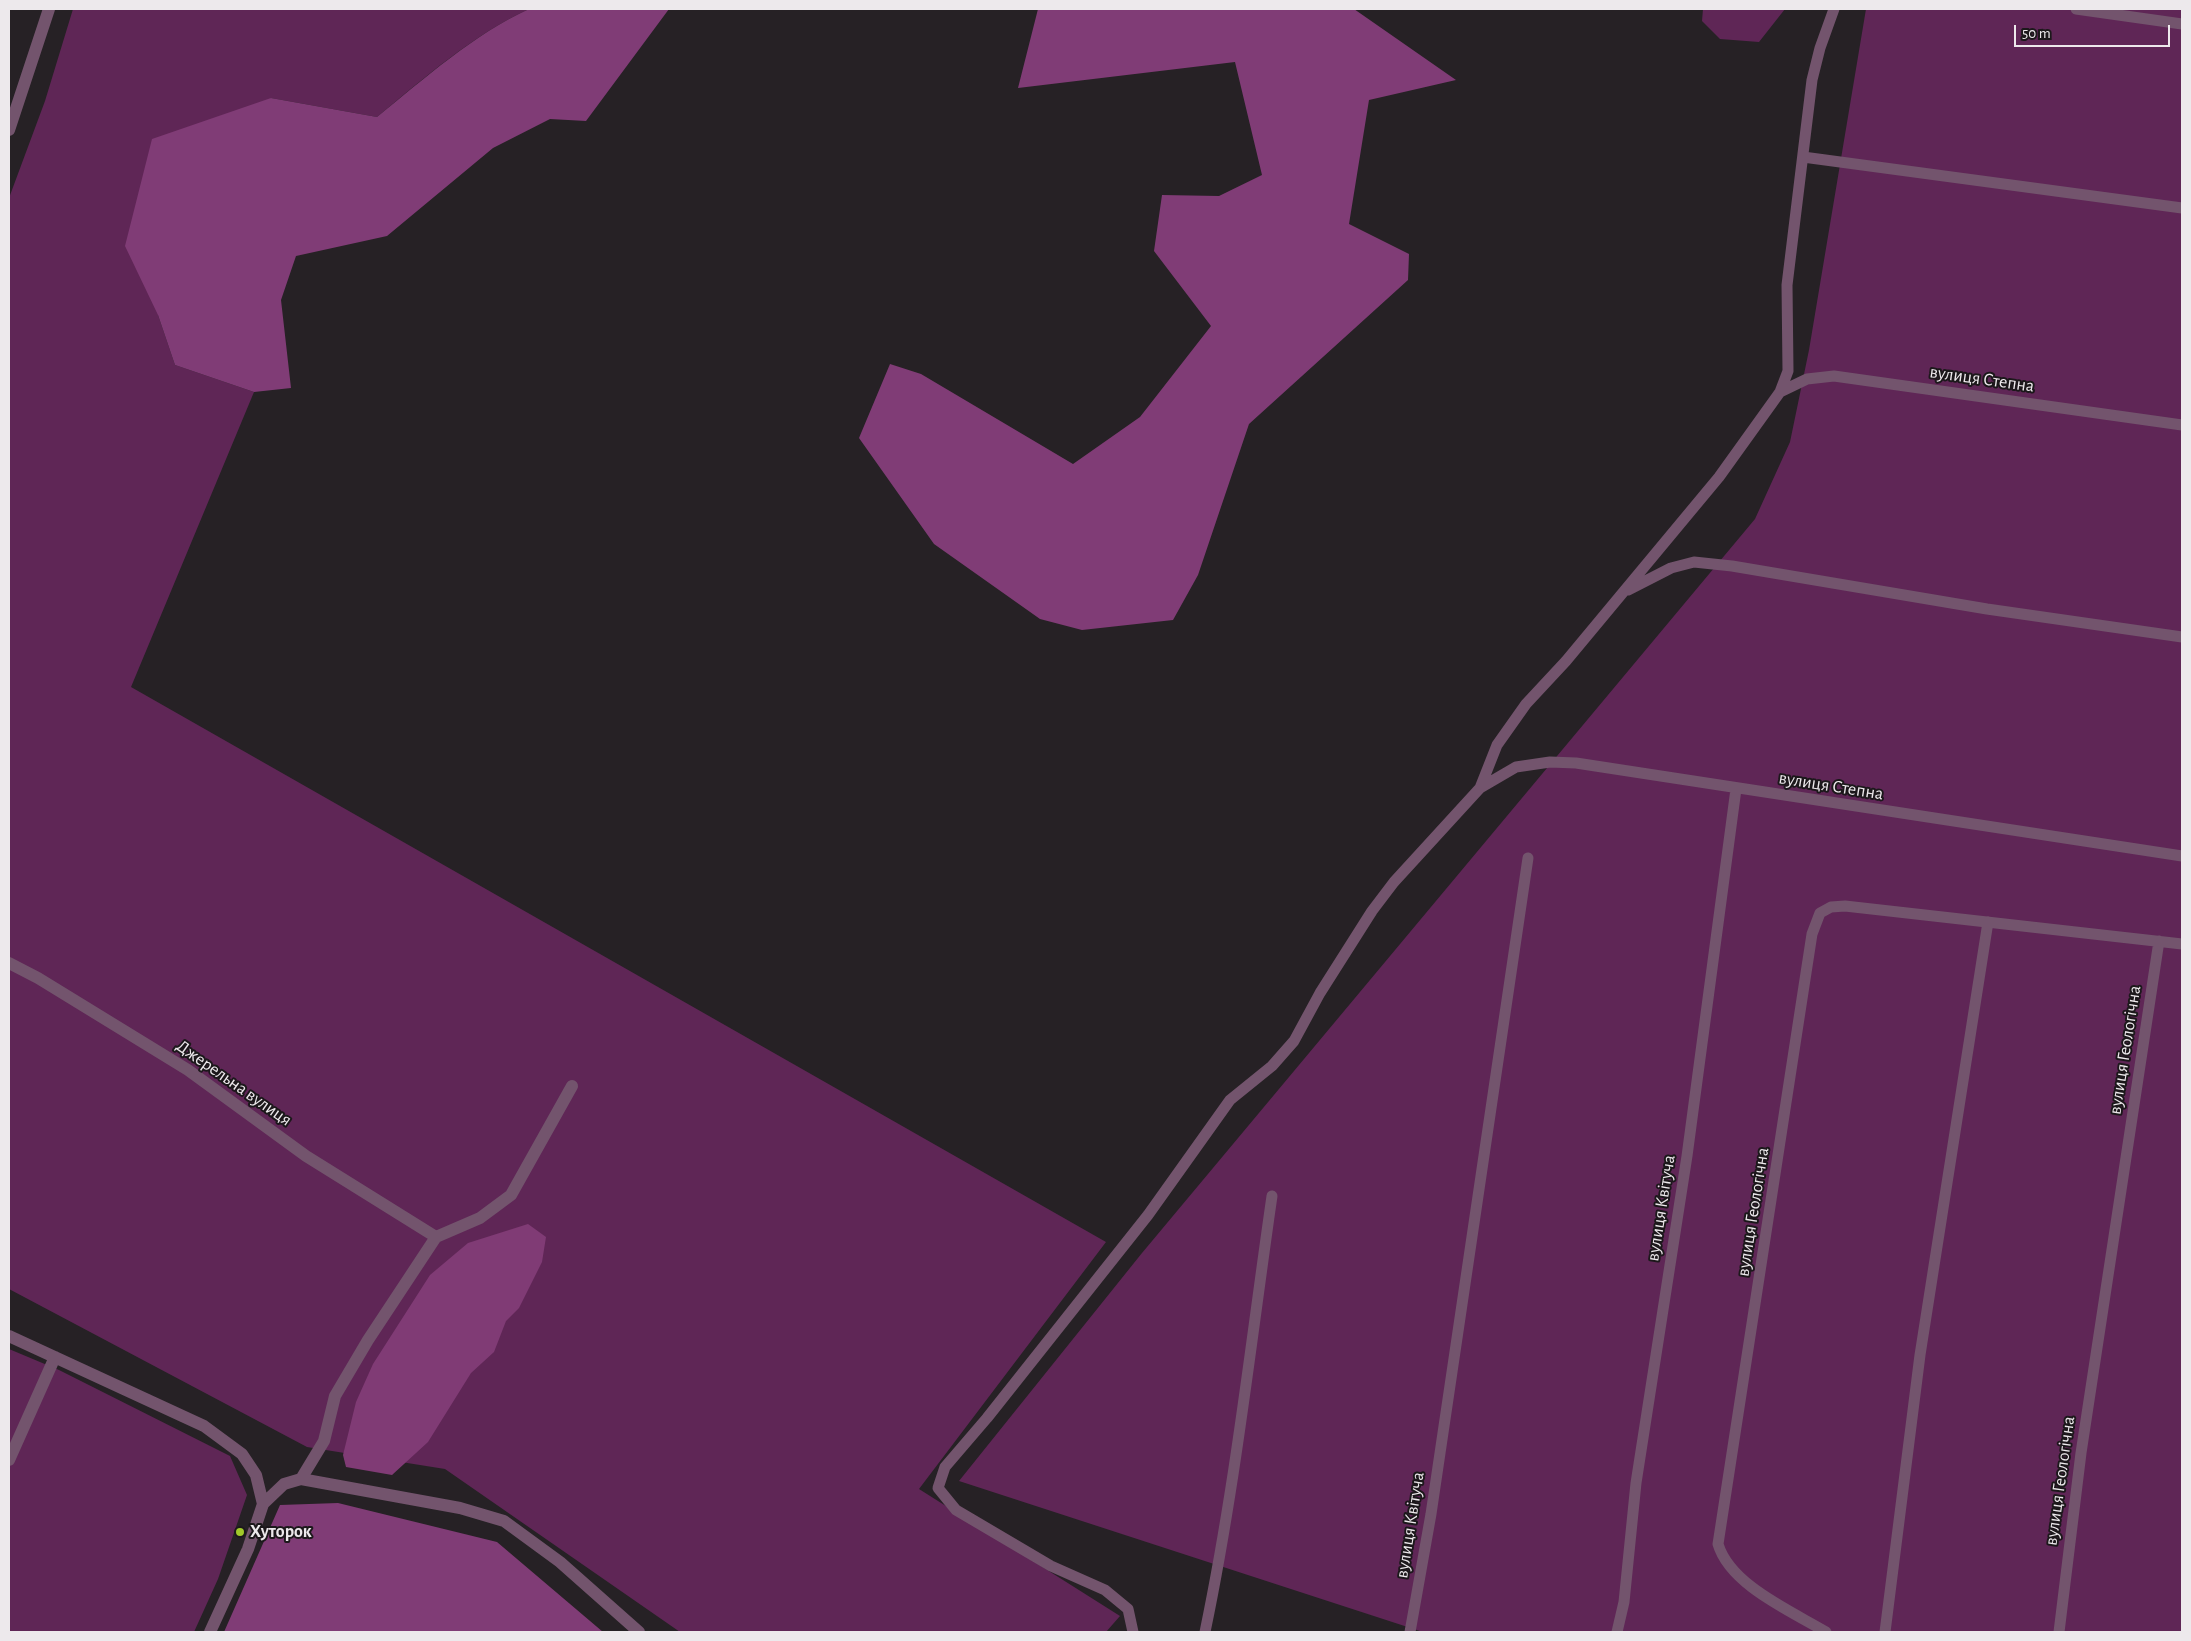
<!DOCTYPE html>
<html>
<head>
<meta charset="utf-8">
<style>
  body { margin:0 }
  #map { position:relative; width:2191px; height:1641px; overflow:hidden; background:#262125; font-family:"Alegreya Sans",sans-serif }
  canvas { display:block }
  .frame { position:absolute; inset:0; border:10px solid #ede9ec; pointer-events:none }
  .scale { position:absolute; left:2014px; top:25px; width:156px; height:22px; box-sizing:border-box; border:2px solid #ede9ec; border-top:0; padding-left:6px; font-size:15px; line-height:18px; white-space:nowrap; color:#ede9ec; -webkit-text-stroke:4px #1c181b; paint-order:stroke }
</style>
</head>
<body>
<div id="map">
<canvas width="2191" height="1641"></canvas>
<div class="frame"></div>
<div class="scale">50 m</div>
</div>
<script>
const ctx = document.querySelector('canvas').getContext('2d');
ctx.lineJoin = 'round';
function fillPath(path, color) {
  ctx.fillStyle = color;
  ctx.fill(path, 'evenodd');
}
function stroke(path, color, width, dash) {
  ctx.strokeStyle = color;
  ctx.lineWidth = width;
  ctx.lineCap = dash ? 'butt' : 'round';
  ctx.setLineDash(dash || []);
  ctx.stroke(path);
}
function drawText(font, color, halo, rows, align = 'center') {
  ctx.font = font + ' "Alegreya Sans",sans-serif';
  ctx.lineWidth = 4;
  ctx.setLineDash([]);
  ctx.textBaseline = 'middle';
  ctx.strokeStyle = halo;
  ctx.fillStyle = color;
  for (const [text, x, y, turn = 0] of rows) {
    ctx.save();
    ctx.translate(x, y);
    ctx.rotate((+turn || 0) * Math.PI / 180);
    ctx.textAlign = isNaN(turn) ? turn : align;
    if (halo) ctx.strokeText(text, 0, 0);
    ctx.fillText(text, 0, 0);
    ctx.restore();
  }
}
fillPath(new Path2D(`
  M73,9H529C474,34 423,79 377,117L271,98L158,315L175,365L254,392L131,687L1106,1242L919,1489L1120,1616L1106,1632H680L445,1469L307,1447L9,1289V198L45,101Z
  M1703,9H1785L1759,42L1720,39L1702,21Z
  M1866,9H2182V1632H1423L959,1481L1142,1253L1755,519L1790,442L1809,350Z
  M9,1349L59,1370L230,1456L247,1495L218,1579L194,1632H9Z`), '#5f2656');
fillPath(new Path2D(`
  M529,9H669L586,121L550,119L493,148L387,236L296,256L281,300L291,388L254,392L175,365L158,315L125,246L152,139L271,98L377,117C424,79 474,34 529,9Z
  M1038,9H1354L1456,80L1369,100L1349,224L1409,254L1408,280L1249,424L1198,575L1173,620L1082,630L1040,619L934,544L859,438L890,364L921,374L1073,464L1140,417L1211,326L1154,251L1162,195L1219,196L1262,175L1235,62L1018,88Z
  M338,1503L497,1542L603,1632H224L280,1505Z`), '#803c76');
fillPath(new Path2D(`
  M528,1224L546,1237L542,1262L519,1308L506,1321L494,1352L471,1373L428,1442L392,1475L346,1467L343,1455L356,1402L373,1364L430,1275L468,1243Z`), '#803b75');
stroke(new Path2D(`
  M2076,9L2182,24
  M1803,157L2182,208
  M1780,392L1807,379L1834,376L2182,425
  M1628,590L1671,568L1694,562L1732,566L1987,609L2182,637
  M1480,788L1516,767L1550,762L1576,763L2182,856
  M1133,1632L1128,1609L1105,1590L1051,1566L956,1510L938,1488L945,1467L987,1418L1148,1215L1230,1100L1272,1066L1294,1041L1320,993L1372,911L1394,882L1480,788L1497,745L1526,704L1566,661L1719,477L1780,392L1788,371L1787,285L1812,80L1820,48L1834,9
  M1205,1632C1235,1488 1251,1341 1272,1196
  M1410,1632L1431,1514L1528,858
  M1617,1632L1624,1602L1636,1483L1687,1156L1736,789
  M1826,1632C1791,1611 1730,1585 1718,1544L1812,934L1820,913L1831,907L1845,906L2182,944
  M1885,1632L1920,1355L1988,922
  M2059,1632L2081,1453L2159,941`), '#73546d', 11);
stroke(new Path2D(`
  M9,130L49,9
  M9,963L38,978L188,1070L306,1156L436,1237
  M9,1336L204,1426L242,1454L256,1475L263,1504L248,1549L210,1632
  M9,1460L55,1357
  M301,1479L324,1441L335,1396L368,1340L436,1237L480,1218L511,1195L572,1086
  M263,1504L284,1484L301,1479L460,1508L504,1521L560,1562L639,1632`), '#73546d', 12);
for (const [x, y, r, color] of [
  [240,1532,5,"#a1c92a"]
]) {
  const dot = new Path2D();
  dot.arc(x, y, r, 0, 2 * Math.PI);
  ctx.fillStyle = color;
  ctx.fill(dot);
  stroke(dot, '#1c181b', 2);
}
drawText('18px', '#ede9ec', '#1c181b', [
  ["вулиця Степна",1982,379,8],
  ["вулиця Степна",1831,786,9],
  ["вулиця Геологічна",2125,1050,-81],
  ["Джерельна вулиця",234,1083,35],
  ["вулиця Квітуча",1661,1208,-81],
  ["вулиця Геологічна",1753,1212,-81],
  ["вулиця Геологічна",2060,1481,-82],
  ["вулиця Квітуча",1410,1525,-81]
]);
drawText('bold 18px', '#ede9ec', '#1c181b', [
  ["Хуторок",250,1532]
], 'left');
</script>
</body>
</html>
